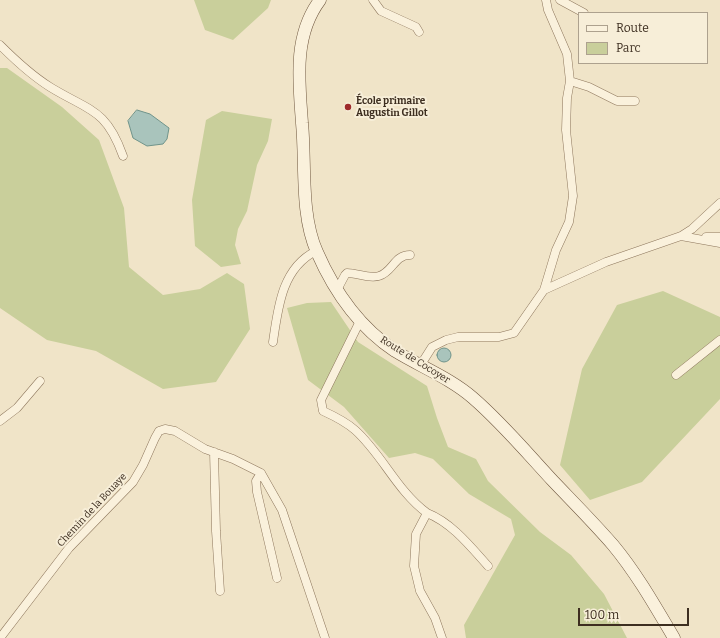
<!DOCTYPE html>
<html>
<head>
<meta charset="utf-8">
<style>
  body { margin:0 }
  #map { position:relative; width:720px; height:638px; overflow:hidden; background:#f0e4c8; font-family:Bitter,serif }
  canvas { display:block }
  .legend { position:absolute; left:578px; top:12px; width:130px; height:52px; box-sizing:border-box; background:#f7eed8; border:1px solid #ada18e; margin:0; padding:5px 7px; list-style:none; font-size:12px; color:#3d2e20 }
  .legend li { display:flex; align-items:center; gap:8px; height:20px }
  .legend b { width:20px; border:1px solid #ada18e }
  .scale { position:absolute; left:578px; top:608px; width:111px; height:18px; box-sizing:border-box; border:2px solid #3d2e20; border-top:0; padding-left:5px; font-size:12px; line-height:14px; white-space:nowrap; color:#3d2e20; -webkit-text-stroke:3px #f7eed8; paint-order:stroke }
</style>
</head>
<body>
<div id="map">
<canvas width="720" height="638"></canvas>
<ul class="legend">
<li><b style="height:5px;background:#faf1dc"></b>Route</li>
<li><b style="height:11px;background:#c9cf9b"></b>Parc</li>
</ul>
<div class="scale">100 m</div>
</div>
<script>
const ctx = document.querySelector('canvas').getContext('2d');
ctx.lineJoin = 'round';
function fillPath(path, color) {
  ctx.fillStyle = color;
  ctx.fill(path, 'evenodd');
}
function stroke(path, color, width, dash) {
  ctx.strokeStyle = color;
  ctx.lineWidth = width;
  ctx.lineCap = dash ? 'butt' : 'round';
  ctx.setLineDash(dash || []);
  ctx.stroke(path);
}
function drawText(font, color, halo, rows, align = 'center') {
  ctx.font = font + ' Bitter,serif';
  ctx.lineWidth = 4;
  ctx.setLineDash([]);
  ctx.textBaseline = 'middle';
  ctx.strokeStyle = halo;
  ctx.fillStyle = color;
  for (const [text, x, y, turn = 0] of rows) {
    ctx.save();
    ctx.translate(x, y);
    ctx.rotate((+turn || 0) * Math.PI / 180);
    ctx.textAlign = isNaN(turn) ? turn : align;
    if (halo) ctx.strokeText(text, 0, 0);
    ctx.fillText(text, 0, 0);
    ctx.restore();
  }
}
fillPath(new Path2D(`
  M194,0H271L268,8L233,40L205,30Z
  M0,68H7L62,107L99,140L124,208L129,267L163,295L200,289L227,273L244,284L250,329L216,382L163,389L96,351L47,340L0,308Z
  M222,111L272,119L268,141L257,165L247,211L238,229L235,245L241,264L221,267L195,246L192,200L206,120Z
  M663,291L720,317V399L642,482L590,500L560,465L582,369L617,305Z
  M331,302L358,342L427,386L437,418L448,447L476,459L488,481L540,532L571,555L604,594L627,638H466L464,625L515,535L511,519L469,494L433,459L415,453L389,458L344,407L308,380L287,308L307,303Z`), '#c9cf9b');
const water = new Path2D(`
  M137,110L150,114L169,128L167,139L163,144L147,146L133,138L128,121Z
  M437 355a7 7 0 1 1 14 0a7 7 0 1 1-14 0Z`);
fillPath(water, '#a9c4bc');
stroke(water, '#6f938a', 1);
const street = new Path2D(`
  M373,0L381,11L416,27L419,32
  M560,0L584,13
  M0,45C16,61 31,75 50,87C89,111 106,108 123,156
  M570,81L589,87L617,101H635
  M681,236L720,243
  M706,237H720
  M337,290L345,275L347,273C358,273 368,279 379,276C393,272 394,255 410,255
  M544,290L606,262L681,236L692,229L720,203
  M360,321L321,400L323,411C334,416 346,422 355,430C382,454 397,491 427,513L416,534L414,566L420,591L435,618L442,638
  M273,342C278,307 282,268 316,251
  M420,366L432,347L446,340L458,337H499L514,333L544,290L556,250L569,222L573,196L566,130L567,98L570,81L567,54L548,10L546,0
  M676,375L720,340
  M0,421L17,408L40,381
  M214,452L216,531L220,591
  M261,473L256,481L257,492L277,578
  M427,513C452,523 470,546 488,566
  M0,638L69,548L133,482L143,465L155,438L159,431L165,429L175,431L205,449L233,459L261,473L282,510L325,638`);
const secondary = new Path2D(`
  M320,0C293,36 299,81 302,123C306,164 300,214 317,252C334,291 359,327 395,351C421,367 450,378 473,398C502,423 527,453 553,481C573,502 594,523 613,545C637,574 655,606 674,638`);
stroke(street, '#8d765c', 9);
stroke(secondary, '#6f573f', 13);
stroke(street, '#faf1dc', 8);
stroke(secondary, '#faf1dc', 12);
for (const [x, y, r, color] of [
  [348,107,4,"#9e2a2b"]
]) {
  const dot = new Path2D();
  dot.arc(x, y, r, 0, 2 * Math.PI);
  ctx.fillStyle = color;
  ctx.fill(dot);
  stroke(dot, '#f7eed8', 1.5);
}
drawText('bold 10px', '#3d2e20', '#f7eed8', [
  ["École primaire",356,101],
  ["Augustin Gillot",356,113]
], 'left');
drawText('10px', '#3d2e20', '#f7eed8', [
  ["Route de Cocoyer",415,360,32],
  ["Chemin de la Bouaye",92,510,-47]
]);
</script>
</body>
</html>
